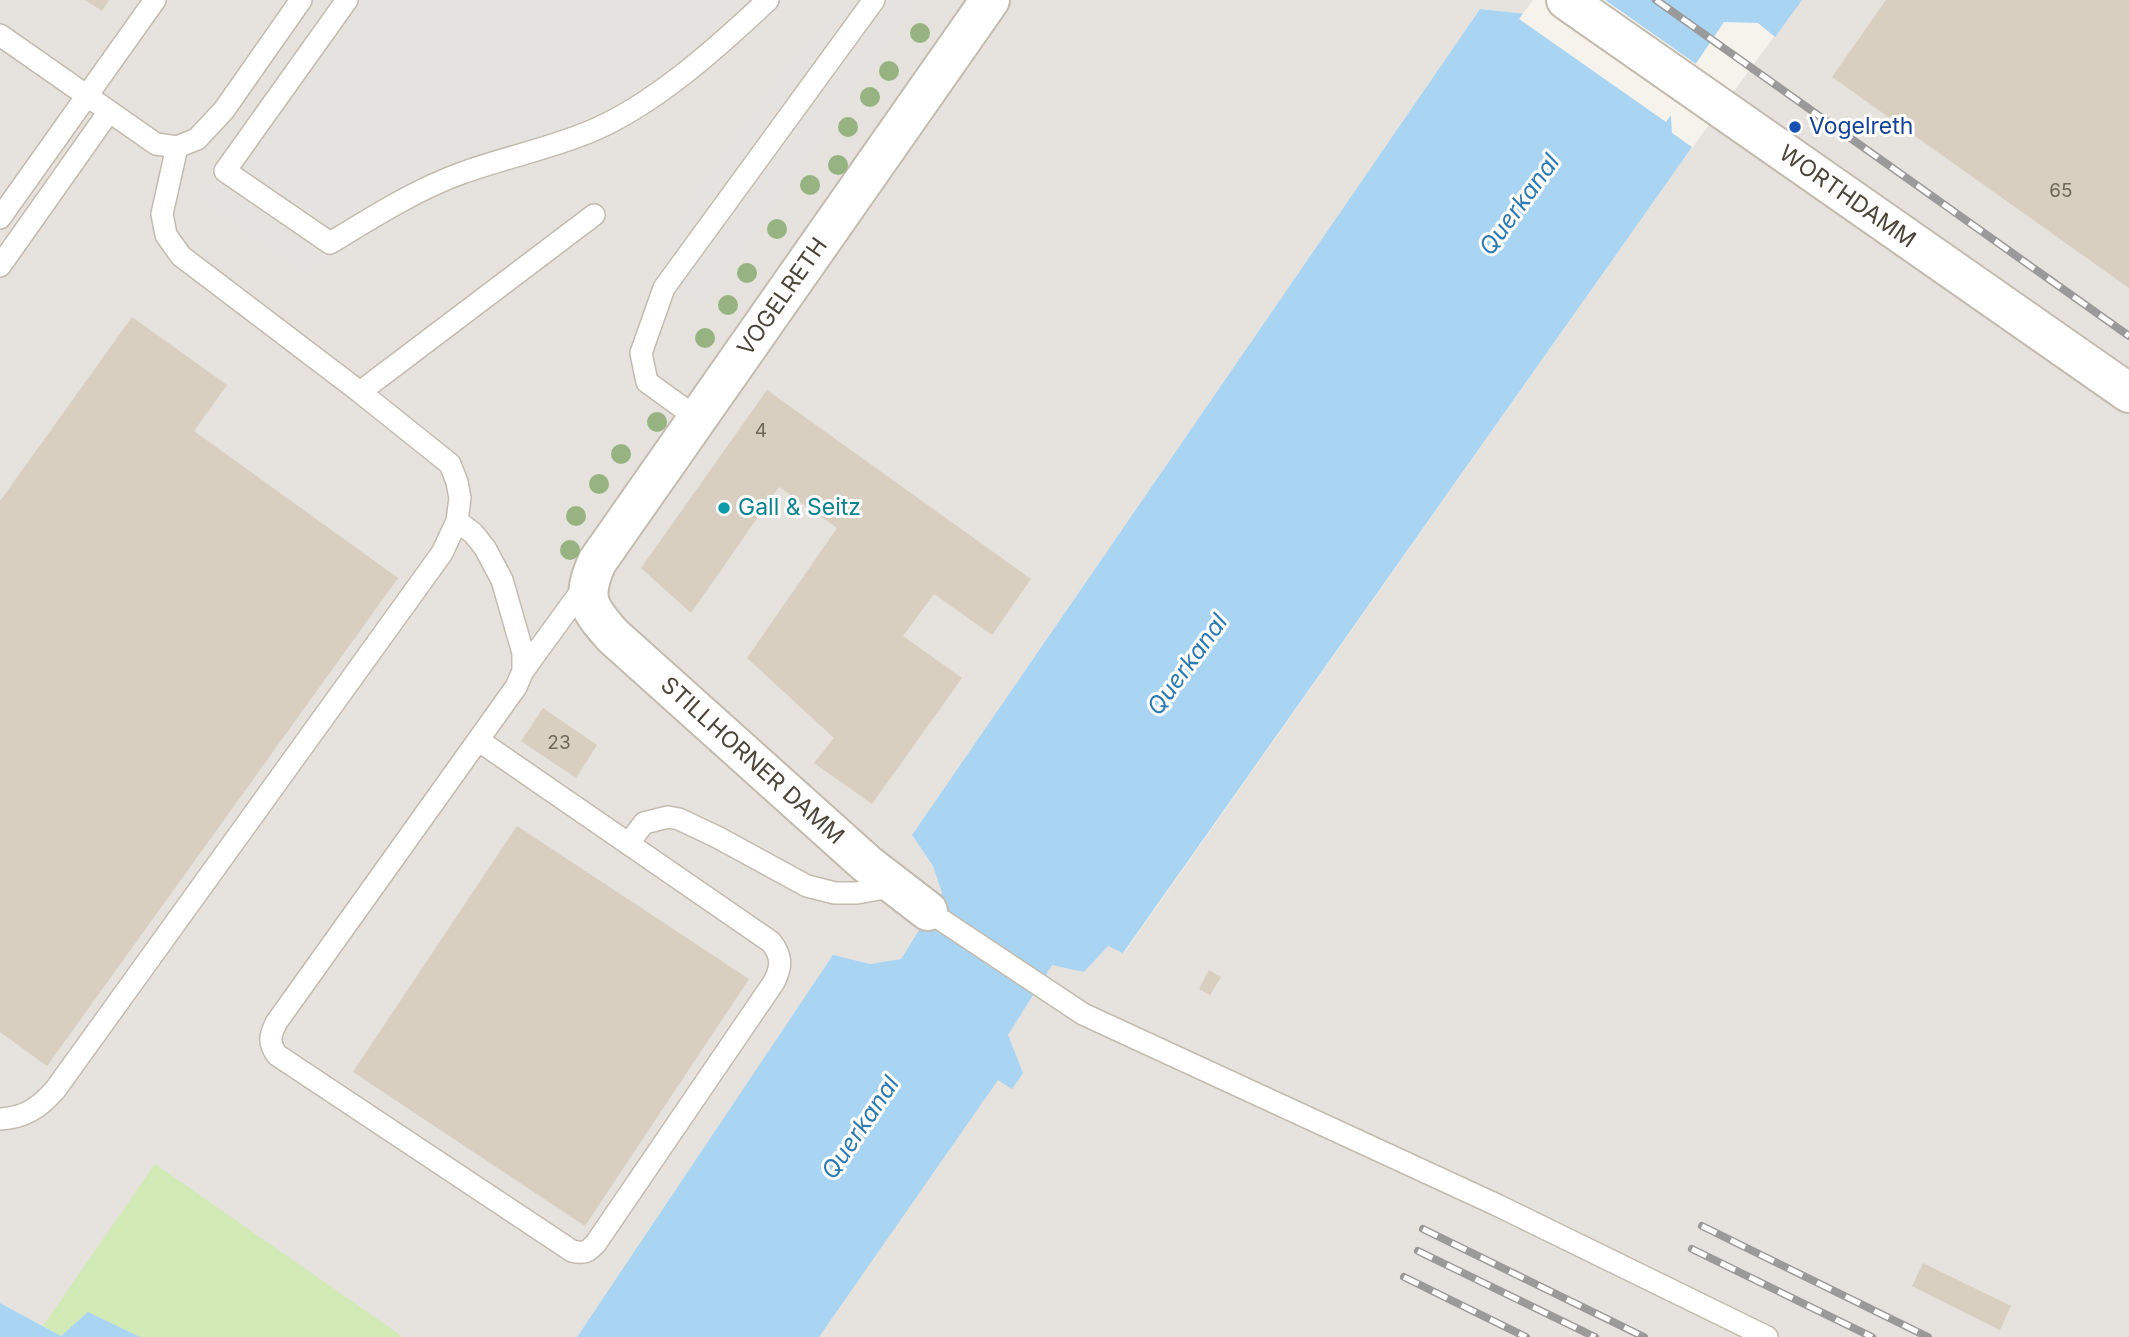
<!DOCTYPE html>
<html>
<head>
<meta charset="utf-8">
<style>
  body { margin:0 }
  canvas { display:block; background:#f6f3ec }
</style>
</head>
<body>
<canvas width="2129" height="1337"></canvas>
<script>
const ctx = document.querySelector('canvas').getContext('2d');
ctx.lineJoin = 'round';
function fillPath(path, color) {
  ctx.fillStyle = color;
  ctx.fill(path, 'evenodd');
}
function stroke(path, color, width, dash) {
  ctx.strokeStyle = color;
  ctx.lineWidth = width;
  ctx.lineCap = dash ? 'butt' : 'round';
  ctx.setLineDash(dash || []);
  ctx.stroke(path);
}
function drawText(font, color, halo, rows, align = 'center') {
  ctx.font = font + ' Inter,sans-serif';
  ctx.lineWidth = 6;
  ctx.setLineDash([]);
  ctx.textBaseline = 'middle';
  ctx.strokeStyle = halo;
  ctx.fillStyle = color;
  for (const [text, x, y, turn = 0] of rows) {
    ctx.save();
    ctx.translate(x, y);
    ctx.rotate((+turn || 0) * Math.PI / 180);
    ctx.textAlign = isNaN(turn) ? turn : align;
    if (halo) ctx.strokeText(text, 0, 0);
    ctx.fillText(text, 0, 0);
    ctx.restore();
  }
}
fillPath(new Path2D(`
  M0,0H1537L1527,14L1480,9L912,835L933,866L942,893L901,959L870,964L833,956L577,1337H140L88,1312L61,1336L0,1303Z
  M1801,0H2129V1337H819L998,1079L1008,1035L1052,964L1084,972L1108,946L1124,953L1678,167Z`), '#e6e2dd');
fillPath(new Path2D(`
  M155,1164L403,1337H140L88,1312L61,1336L43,1326Z`), '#d2eab5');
fillPath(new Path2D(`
  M329,0H789L720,59L633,126L562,154L473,182L398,221L305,276L198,202L199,184Z
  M850,0H921L707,306L651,280L694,192L780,71Z`), '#e5e3e0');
fillPath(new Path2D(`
  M1537,0H1802L1775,37L1758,23L1724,22L1670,102L1672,133L1692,147L1678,167L1123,953L1108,946L1084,972L1052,965L1008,1035L1023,1073L1012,1089L998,1080L819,1337H577L833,955L870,964L901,959L942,893L933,866L912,835L1480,9L1527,14Z
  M0,1303L61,1336L88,1312L140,1337H0Z`), '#a9d4f2');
fillPath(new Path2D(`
  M1533,0H1605L1699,66L1673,103L1674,111L1666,122L1519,19Z`), '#f6f3ec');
fillPath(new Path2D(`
  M85,0H109L102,11Z
  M1886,0H2129V288L1832,77Z
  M132,317L227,385L194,431L398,578L47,1066L0,1032V501Z
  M767,390L1031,579L992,635L934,594L903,636L962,678L872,804L814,763L834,738L747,658L837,528L779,487L691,613L641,568Z
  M543,708L597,745L576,778L521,741Z
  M517,826L749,979L585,1226L353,1072Z
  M1209,970L1221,977L1210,995L1199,989Z
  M1923,1263L2011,1306L2000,1330L1912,1286Z`), '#d8cfc1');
const service = new Path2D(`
  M347,0L225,171L330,243C373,217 415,190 462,173C503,158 548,149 589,132C653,106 718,47 768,0
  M0,35L156,144L177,147L197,139L224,110L301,0
  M177,147L162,214L166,235L181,256L360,392L594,215
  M0,218L155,0
  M0,266L108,113
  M698,419L647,382L641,353L664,288L874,0
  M457,521L473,533L485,548L502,580L523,653V671L516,687L276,1023C270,1036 268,1042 277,1055L572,1251C584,1254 588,1252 596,1243L774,982C782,966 782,956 771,942L478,740
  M523,671L587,583
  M628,844L644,823L668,817L679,819L717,837L807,886L835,893H857L895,886
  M928,911L1083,1014L1497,1205L1767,1337
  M0,1119C24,1118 39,1108 55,1090L442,553L457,521L460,498L457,482L450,464L360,392`);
const minor = new Path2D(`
  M1566,0L2129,393
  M928,911L867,864L613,636C588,608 581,598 597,562L990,0`);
stroke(service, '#c2bbae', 24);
stroke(minor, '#c2bbae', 42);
stroke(service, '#fff', 21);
stroke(minor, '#fff', 38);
const rail = new Path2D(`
  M1656,0L2129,336
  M1702,1226L1928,1337
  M1423,1229L1644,1337
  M1692,1249L1872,1337
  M1418,1251L1595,1337
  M1404,1277L1526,1337`);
stroke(rail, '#9a9a9a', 8);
stroke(rail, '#fff', 5, [16]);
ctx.fillStyle = '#97b381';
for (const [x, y] of [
  [920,33],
  [889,71],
  [870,97],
  [848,127],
  [838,165],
  [810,185],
  [777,229],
  [747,273],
  [728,305],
  [705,338],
  [657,422],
  [621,454],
  [599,484],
  [576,516],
  [570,550]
]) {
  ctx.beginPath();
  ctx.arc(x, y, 10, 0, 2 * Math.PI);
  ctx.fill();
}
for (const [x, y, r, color] of [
  [1795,127,7,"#1a4fb4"],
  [724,508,7,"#0f9aa8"]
]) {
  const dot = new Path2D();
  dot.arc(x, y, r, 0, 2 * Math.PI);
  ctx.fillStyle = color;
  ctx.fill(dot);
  stroke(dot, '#fff', 2.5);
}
drawText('19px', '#6e675b', null, [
  ["65",2061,191],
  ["4",761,431],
  ["23",559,743]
]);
drawText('23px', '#164399', '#fff', [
  ["Vogelreth",1809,127]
], 'left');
drawText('23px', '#4b4439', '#fff', [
  ["WORTHDAMM",1847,197,35],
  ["VOGELRETH",783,297,-55],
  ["STILLHORNER DAMM",752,761,42]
]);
drawText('23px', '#0d838f', '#fff', [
  ["Gall & Seitz",738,508]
], 'left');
drawText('italic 24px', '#2e7ab2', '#fff', [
  ["Querkanal",1520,205,-54],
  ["Querkanal",1188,665,-54],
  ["Querkanal",861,1128,-56]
]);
</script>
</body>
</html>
